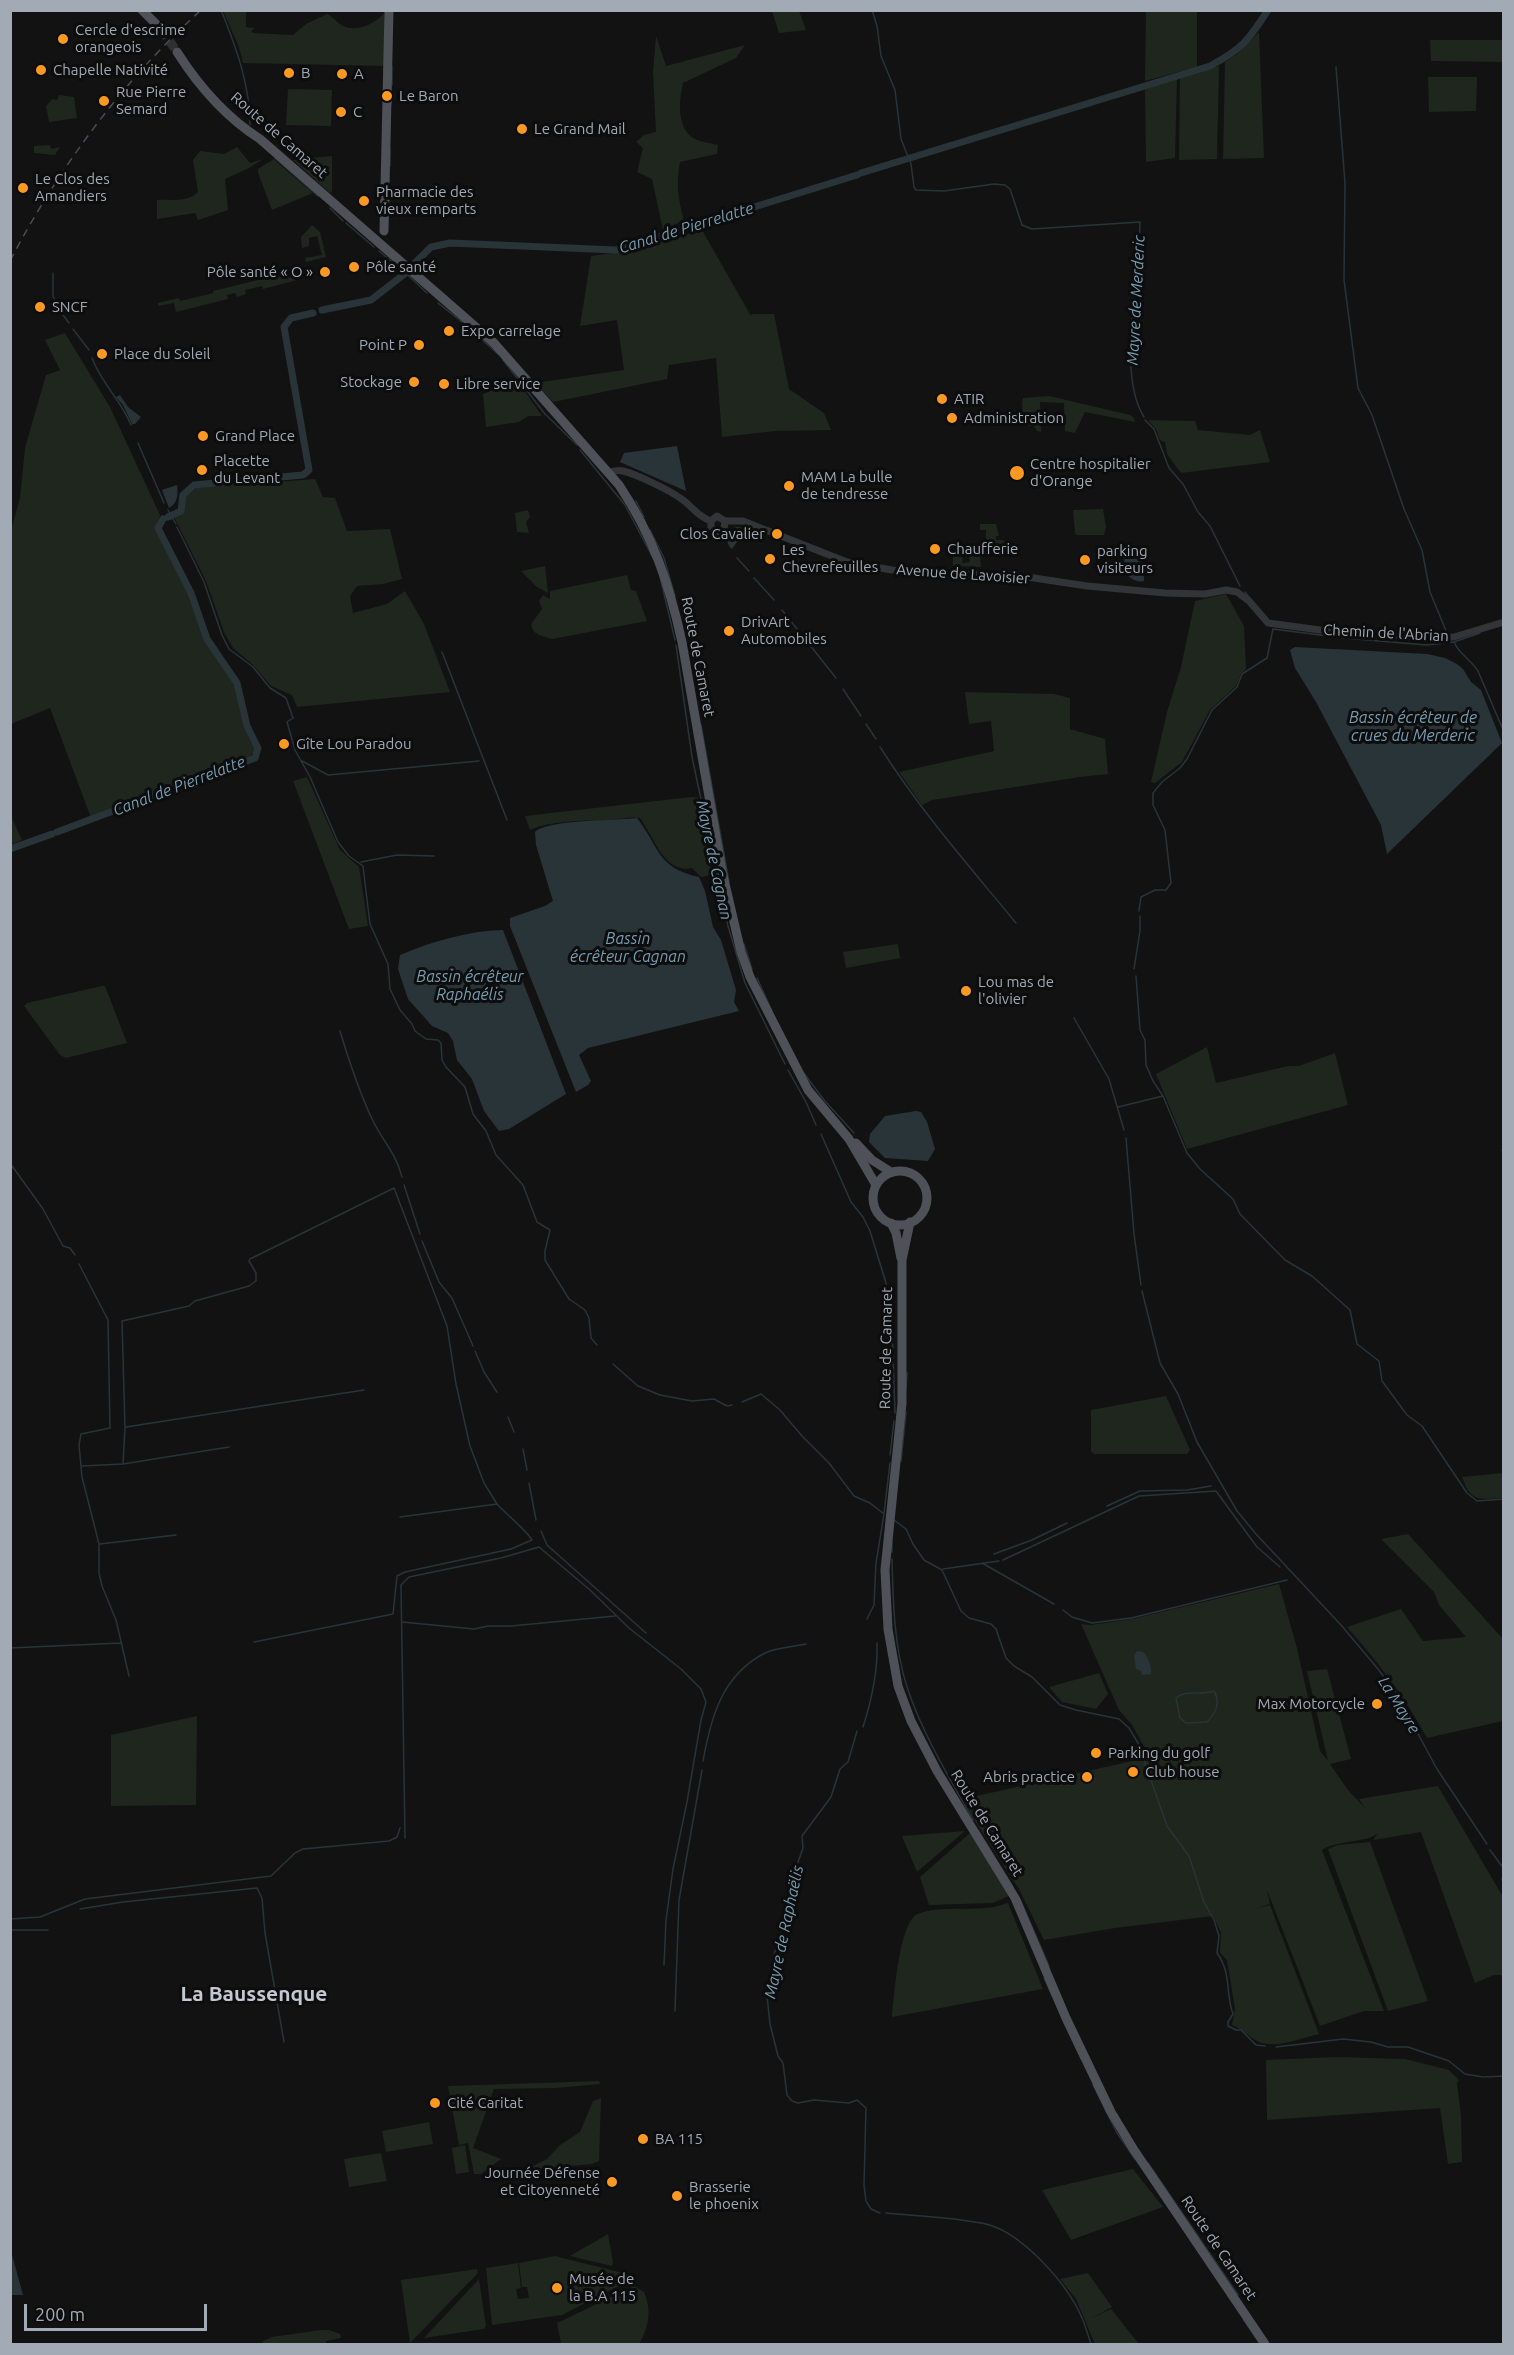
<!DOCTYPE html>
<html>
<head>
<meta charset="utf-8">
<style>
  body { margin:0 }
  #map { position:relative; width:1514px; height:2355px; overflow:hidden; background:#121213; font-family:Ubuntu,sans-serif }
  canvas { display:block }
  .frame { position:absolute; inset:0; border:12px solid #a2aab5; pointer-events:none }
  .scale { position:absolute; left:24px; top:2304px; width:183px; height:27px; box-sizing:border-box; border:3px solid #a2aab5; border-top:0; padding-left:8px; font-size:18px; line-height:21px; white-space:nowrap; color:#a2aab5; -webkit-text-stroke:4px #0d0d0e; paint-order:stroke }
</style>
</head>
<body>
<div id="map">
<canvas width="1514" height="2355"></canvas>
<div class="frame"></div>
<div class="scale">200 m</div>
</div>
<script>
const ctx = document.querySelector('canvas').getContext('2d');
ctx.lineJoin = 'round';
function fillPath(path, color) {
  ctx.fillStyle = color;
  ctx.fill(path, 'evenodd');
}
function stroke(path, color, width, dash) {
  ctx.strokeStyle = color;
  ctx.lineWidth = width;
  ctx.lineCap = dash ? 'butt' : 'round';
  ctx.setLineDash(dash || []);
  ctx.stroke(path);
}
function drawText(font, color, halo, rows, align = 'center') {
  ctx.font = font + ' Ubuntu,sans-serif';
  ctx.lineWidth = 6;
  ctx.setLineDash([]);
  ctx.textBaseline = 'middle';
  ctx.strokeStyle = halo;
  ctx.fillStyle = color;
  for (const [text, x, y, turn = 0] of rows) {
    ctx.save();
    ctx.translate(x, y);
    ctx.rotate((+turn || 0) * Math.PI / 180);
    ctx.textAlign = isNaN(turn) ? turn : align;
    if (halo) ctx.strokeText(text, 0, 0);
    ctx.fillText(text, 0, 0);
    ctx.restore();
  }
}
fillPath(new Path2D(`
  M223,11H246V27L255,28L251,31L253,33L293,35L306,24L327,14C334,17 337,23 343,26C358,33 374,23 384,14V66L243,63L239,47Z
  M772,11H799L806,30L779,33Z
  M1146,11H1197V67L1145,81Z
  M1259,32L1264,158L1223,159L1225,62L1237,54Z
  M656,36L666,66L745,45L736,58L683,83C679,100 676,129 695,139C702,142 711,143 718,145L717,154L680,162C676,183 678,200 684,220L663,230L652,179L637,172L643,148L636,142L644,135L656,132L653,72Z
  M1430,40H1503V62L1431,61Z
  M1219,66L1217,159L1179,160L1180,74Z
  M1177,77L1175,158L1146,162L1145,88Z
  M1428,77H1477L1476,111L1429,112Z
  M288,89L332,90L331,126L286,125Z
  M59,95L74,97L77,118L49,122L46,106L52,99L57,100Z
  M50,145L51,149L60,147L55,155L34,153V146Z
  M237,147L250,163L263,159L249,168L225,179L228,210L198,220L195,213L157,219V200C171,199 187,203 198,192L193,160L200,151L224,154Z
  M332,156V191L330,193L293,160Z
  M274,159L279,164L313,193L272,210L258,173V169Z
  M312,225L320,232L326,257L306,262L305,258L322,255L317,236L309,238V246L302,248L301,237Z
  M702,230L751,316L752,314H774L789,389L824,413L831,430L775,431L722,437L716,358L669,365L667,379L553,402L535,383L624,370L617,320L580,326L591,256L627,251Z
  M277,272L278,277L294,273L297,280L263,289L262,286L245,290L246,294L237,297L235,293L227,295L228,299L176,312L174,303L158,306V303L179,298L180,301L213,293V291L262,279V275Z
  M65,333L110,407L160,515L155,528L190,595L205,641L234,683L244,727L256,749L251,756L91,818L50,708L11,724V530L20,498L25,448L46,375L60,370L45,340Z
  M517,380L542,416H528L519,422L486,427L483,394Z
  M1049,396L1130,415L1134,418L1135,422L1085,412L1075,433L1065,431L1064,403L1040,402L1041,432L1037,431L1034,426H1023L1022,403L1023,398Z
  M1148,420L1195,421L1198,430L1250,435L1260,430L1270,462L1181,473L1167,454L1165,442L1160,440L1156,429Z
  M315,479L323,497L335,498L347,531L390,529L402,579L383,584L357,586L350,596L353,613L387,604L405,591L424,624L450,692L297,707L292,695L271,686L253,665L233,648L224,632L206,581L174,517L183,513L185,497L196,488Z
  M1103,509L1106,527L1104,535H1077L1075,533L1073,510Z
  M528,510L530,517L526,522L529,533L517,532L515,513Z
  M980,524H996L999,536H996V540H1004L1005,545H992L986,540V530H980Z
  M963,551L962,563L970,562L968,551L984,553V557H980L981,567L953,566V552Z
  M545,566L548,593L537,587L521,571Z
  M627,575L631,590L636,591L647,621L552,639C543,636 533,636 531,624L542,609L539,601L543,595L550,599V591Z
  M1226,594L1244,626L1246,669L1241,674L1236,686L1210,710L1182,762L1155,783L1151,782L1167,712L1181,667L1195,601Z
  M965,692L1054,694L1070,698V729L1105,739L1108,774L1080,777L932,800L922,805L899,772L994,751L991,721L969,724Z
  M307,777L340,850L359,867L368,926L349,929L293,781Z
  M691,797L698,798L708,836L711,875L701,877L692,868C664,874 654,837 640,818C628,816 618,820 606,820C582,821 553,820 530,830L525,816Z
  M10,814L22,840L11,845H10Z
  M898,944L900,958L846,968L843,952Z
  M102,986H105L127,1043L66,1058L60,1055L24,1006L27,1003Z
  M1207,1047L1216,1083L1288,1066H1299L1335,1053L1348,1105L1187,1149L1156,1074Z
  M1166,1396L1190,1450L1187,1454H1094L1091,1451V1410Z
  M1503,1473V1498C1479,1499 1471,1503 1462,1477Z
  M1408,1534L1503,1639V1721L1427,1738C1405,1697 1378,1662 1347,1627L1401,1609L1423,1641L1466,1637L1439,1605L1434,1592L1381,1539Z
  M1279,1584L1297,1648L1320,1751L1328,1761L1307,1671L1327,1669L1351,1759L1330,1764L1348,1790L1365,1808L1359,1799L1438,1786L1503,1897V1975H1494L1475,1983L1421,1832L1373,1840L1378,1833C1364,1844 1340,1839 1322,1850L1384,2011H1364L1320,2026L1267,1890L1270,1904L1254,1909L1270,1905L1319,2034C1301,2038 1275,2050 1257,2041C1248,2036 1242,2029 1232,2025L1235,2009L1227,1960L1220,1953L1221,1933L1213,1916L1115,1928L1044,1940L1019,1889L971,1815L963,1799L1150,1757L1132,1725L1119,1710L1081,1624L1091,1625L1132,1619Z
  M1099,1673L1108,1694L1096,1709L1062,1702L1049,1687Z
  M197,1716L196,1805L111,1806V1735Z
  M965,1831L917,1872L902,1836Z
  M970,1833L1011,1895L993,1903L929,1905L920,1877Z
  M1370,1842L1428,2001L1388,2011L1328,1849L1338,1845Z
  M1008,1903L1043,1989L892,2017C894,1996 899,1926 916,1915C931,1906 968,1910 985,1908C993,1908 1000,1905 1008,1903Z
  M1336,2057L1405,2059L1449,2070L1459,2080L1457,2083L1461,2116L1462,2162L1448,2164L1440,2108L1267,2120L1266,2060Z
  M599,2081L600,2084L556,2088L494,2089L473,2148L501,2159L481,2174H474L468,2143L459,2145L448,2086Z
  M601,2098L599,2161L592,2164L525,2170L547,2159L560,2145L580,2132L593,2101Z
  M429,2122L433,2144L386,2152L382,2131Z
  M465,2145L469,2172L456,2174L452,2148Z
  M381,2153L387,2181L349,2187L344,2159Z
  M1133,2169L1163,2207L1071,2240L1042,2190Z
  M608,2234L613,2262L612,2266L570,2256Z
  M555,2256L619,2272L628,2278L614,2277V2282L628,2279V2281L562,2315L492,2325L486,2268L518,2263L521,2288L516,2289L518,2299L529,2298L527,2287H522L519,2263Z
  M477,2269L478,2273L410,2343L401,2280Z
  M1088,2273L1112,2307L1090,2319L1111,2309L1139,2344H1095L1076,2299L1060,2279Z
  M479,2279L486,2326L484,2329L424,2338Z
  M634,2286L644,2292C652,2311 649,2327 639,2344H551L561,2343L557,2323Z
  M321,2330H329L340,2334L341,2338L326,2341V2344H262L263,2341L272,2337Z`), '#1e261e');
fillPath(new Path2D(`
  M120,395L128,407L141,417L135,424H132L123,405L116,397Z
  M677,446L686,491L620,462L624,453Z
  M177,485C178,494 178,503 169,508L162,490Z
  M737,527L743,528L745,531L732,549C724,542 726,531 737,527Z
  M1131,545L1138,546L1143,554L1144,581C1135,583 1128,577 1123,569L1126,550Z
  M1295,647L1427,654L1445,658L1457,664L1463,669L1471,682L1481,690L1502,743L1387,854L1381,825L1316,702L1295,668L1290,650Z
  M637,818C660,848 657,868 699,877L705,891L713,927L721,940L736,990L734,1002L739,1011L588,1048L579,1055L591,1081L588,1085L576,1092L510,926V918L545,906L553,901L536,845L535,832C549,819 615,821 637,818Z
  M503,930L566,1094L509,1129L499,1131L484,1111L472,1079L457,1060L453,1041L448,1033L432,1026L408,999L398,969L400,955C433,941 468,931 503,930Z
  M916,1111L921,1112L927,1122L935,1149L928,1161L885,1158L869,1142L870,1134L885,1116Z
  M1137,1651L1143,1652C1148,1657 1152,1667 1151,1674L1142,1675L1141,1671L1136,1669L1134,1656Z
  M11,2251L23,2295H11Z`), '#293439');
stroke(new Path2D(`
  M221,10C236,47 250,85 250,125
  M872,10L877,26L881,56L895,90L901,139L911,164L914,187L916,190L944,191L994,184L1005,185L1010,189L1022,225L1032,229L1140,222C1140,275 1116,373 1144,417
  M1336,67L1345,183L1344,280L1358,388L1372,415L1404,509L1422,550L1430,592L1447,633
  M392,85V66
  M391,104L392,94
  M275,158L318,196
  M390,166V149
  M389,201V187
  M330,208L343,221
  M346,223L374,247
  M379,251L396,265
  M399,267L427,293
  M53,273V296L58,307
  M438,303L462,322
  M63,315L69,323
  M468,327L498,354
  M73,329L89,350
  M92,358C101,383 121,400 131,425
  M503,360L545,414L577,445
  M1145,420L1154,429L1169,468L1183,484L1198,512L1210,526L1240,586
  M138,443L164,503
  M580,450L625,505L652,556
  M636,501L644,517
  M168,510L176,524
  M177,527L204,582L222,635L229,649L253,667L270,688L286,698L293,718L287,722L295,750L310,777L338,842L349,856L363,866L370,924L388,964L390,989L400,1010L412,1024L415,1031L426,1039L438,1040L441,1043L442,1060L446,1067L465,1087L473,1114L486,1131L496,1155L523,1185L537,1222L550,1230L545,1251V1260L569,1299L585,1310L589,1318L591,1338L597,1345
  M650,530L664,558L675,596
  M737,558L749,571
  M660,577L675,640
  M754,578L774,600
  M1245,592L1267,618
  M782,610L836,678
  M1273,629L1344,638L1426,645L1454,642C1459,654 1471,660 1478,671L1504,732
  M1454,642L1480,633
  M676,645L692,757L728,926L745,983L785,1064
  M442,652L507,820
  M843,689L861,716
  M866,724L876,739
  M701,725L729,882
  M880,747C920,810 969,866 1016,923
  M302,761L328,775L479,761
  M361,862L397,855L434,856
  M1139,911L1141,897L1155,890H1166L1171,883L1165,830L1153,805V793L1162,782L1180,768L1187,759L1212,710L1237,687L1242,674L1267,658L1273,629
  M744,944L752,969
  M1134,969L1140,931V916
  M1136,976L1140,1030L1145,1040L1146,1065L1153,1081L1163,1096L1187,1153L1200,1169L1233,1199L1240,1214L1285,1260L1312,1276L1350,1310L1357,1344L1379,1361L1382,1381L1407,1415L1422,1426L1467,1493L1477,1501L1504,1499
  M757,978L772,1011
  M1074,1018L1109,1079L1124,1130
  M340,1031C349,1061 359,1091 372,1119C383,1142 395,1151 402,1177
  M788,1070L806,1102L816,1125
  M803,1072L824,1100L854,1133
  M1118,1107L1163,1096
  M821,1134L851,1202L863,1217L870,1231L886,1283L893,1349
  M1126,1138L1134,1234L1141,1285
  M1502,1150L1504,1152
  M10,1163L43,1209L63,1246L70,1248L75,1255
  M404,1185L420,1234
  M422,1241L439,1282L452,1298L473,1346
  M79,1264L108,1320L110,1428L81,1434L79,1445L82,1477L99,1544V1573L102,1586L116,1620L129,1676
  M1142,1291L1160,1363L1178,1394L1197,1442L1237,1511L1256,1534L1341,1625L1378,1669L1396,1693L1437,1769L1487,1844
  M475,1351L484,1372L497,1392
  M893,1356L895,1413
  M613,1364L638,1386L660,1395L692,1401L714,1399L727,1406L732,1405
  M906,1389L907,1373
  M742,1402L761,1394L780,1410L802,1436L829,1463L854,1496L870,1503L884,1514
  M508,1417L514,1432
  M126,1427L364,1390
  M523,1449L527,1470
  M890,1455L894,1421
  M901,1461L906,1412
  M123,1464L125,1428L122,1321L189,1306L195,1301L249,1286L256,1281V1273L249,1261L250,1259L394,1188L447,1326L456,1384L470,1446L484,1483L497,1504
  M82,1466L123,1464L229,1447
  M529,1483L536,1520
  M1107,1506L1140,1491L1187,1490L1211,1486
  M884,1513L890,1463
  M894,1520L906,1529L913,1544L924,1560L942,1570L961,1611L969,1618L991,1624L996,1629L1006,1658L1014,1666L1032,1677L1060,1705L1076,1710L1119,1719L1129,1728L1138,1743L1167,1826L1189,1856L1204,1902L1214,1920L1219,1936L1217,1953C1232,1974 1225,1992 1233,2014L1228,2022V2026L1236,2030H1241L1256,2045L1265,2046
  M541,1531L547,1545L646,1633
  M100,1544L176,1535
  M892,1552V1541
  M994,1554L1032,1540L1067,1523
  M892,1559C893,1601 894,1647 907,1687C923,1735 949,1777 973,1820
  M1003,1560L1139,1496L1216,1491L1257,1547L1280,1567
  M982,1563L1054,1604
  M943,1569L999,1561
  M1063,1610L1072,1617L1092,1623L1131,1618L1287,1580
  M867,1619L874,1605L876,1563L884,1514
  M402,1622L474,1629L488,1626H511L615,1616
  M254,1642L393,1614L397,1576L405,1572L511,1549L532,1540C528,1532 505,1513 497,1504L400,1517
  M10,1648L121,1643
  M1214,1691C1221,1703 1215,1714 1207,1722L1186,1723L1180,1718L1176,1698C1186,1689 1201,1696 1214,1691Z
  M863,1727C872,1699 878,1672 877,1643
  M857,1731L848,1762L840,1769L831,1797L802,1836L803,1848L792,1879L786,1919L774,1954L767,1996L770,2024L778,2056L783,2063L787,2095L792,2101L798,2103L814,2100L849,2103L857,2100L866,2108L864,2185L866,2201L871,2209L880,2213
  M703,1761C711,1717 722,1675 765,1653C776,1647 793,1647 806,1644
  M978,1830L1013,1887
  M405,1838L401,1585L409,1577L501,1558L539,1547L590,1590L629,1628L681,1669L701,1689L706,1702L701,1720L687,1802L673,1869L666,1920L664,1965
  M1490,1850L1504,1869
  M1502,1879L1504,1884
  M1020,1899L1049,1966
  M80,1909L123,1902L257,1888L262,1898L265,1933L284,2042
  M10,1919L40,1917L85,1899L271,1876L295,1853L303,1849L389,1841L397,1837L400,1828
  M10,1930H48
  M1044,1978L1081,2059
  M675,2011L679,1900L702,1770
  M1276,2047L1343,2039L1371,2042L1388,2047H1408L1449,2061L1465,2074L1483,2077L1504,2076
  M1093,2085L1117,2133L1135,2159
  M1148,2163L1238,2295
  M886,2213C918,2216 954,2217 986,2224C1023,2233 1068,2285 1082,2318C1086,2327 1088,2336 1091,2344
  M1244,2320L1260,2344`), '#293439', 1.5);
stroke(new Path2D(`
  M861,173L1210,66C1242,49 1248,41 1268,10
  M411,267L431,247L450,243L616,250L857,175
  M322,310L371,300L407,272
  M168,517L181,511L183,495L194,485L303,475L309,470L284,327L291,318L313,313
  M57,832L255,758L258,748L247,726L237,683L207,639L191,593L158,528L163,519
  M10,849L52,834`), '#293439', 7);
stroke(new Path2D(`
  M162,30L177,52`), '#2f3033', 9, [9, 4.5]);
stroke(new Path2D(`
  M609,473C613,471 618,470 623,471C636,474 669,490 680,498C693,506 695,515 711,521L717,516L725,521H743L847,562L892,570L934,574L1014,575L1087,586L1165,593L1205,594L1226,590L1237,592L1249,601L1268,623L1335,632L1432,638L1454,637L1504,622
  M711,521V528L717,532L724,529L725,521`), '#323438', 7);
stroke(new Path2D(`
  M142,10L162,30
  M177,52C198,85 227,118 260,139L494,343L619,485C653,536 669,583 682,642L722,871L741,952L750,977L808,1090L849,1139L876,1185
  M384,231L389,10
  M856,1143L872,1160L891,1172
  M873 1198a27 27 0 1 1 54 0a27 27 0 1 1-54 0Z
  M910,1222L902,1260V1403L885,1570L888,1629L898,1686L911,1721L937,1771L1015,1898L1066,2018L1111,2112L1134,2150L1265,2344
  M891,1223L896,1233L901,1258`), '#4e5158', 9);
stroke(new Path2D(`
  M10,261C59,167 123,81 201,10`), '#494c52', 1.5, [8, 6]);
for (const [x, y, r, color] of [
  [63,39,6,"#fb9922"],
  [41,70,6,"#fb9922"],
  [289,73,6,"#fb9922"],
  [342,74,6,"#fb9922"],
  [387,96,6,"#fb9922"],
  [104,101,6,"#fb9922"],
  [341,112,6,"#fb9922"],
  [522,129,6,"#fb9922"],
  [23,188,6,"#fb9922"],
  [364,201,6,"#fb9922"],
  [354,267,6,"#fb9922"],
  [325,272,6,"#fb9922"],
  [40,307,6,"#fb9922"],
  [449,331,6,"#fb9922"],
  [419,345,6,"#fb9922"],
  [102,354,6,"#fb9922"],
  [414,382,6,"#fb9922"],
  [444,384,6,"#fb9922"],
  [942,399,6,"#fb9922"],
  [952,418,6,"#fb9922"],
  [203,436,6,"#fb9922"],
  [202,470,6,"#fb9922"],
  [1017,473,8,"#fb9922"],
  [789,486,6,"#fb9922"],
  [777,534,6,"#fb9922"],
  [935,549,6,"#fb9922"],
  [770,559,6,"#fb9922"],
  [1085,560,6,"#fb9922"],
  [729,631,6,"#fb9922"],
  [284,744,6,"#fb9922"],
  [966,991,6,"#fb9922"],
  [1377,1704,6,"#fb9922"],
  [1096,1753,6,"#fb9922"],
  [1133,1772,6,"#fb9922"],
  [1087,1777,6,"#fb9922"],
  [435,2103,6,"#fb9922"],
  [643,2139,6,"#fb9922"],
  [612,2182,6,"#fb9922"],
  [677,2196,6,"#fb9922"],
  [557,2288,6,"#fb9922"]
]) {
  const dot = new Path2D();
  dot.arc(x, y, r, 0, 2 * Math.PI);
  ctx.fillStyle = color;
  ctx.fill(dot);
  stroke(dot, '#0d0d0e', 2);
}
drawText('15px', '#a2aab5', '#0d0d0e', [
  ["Cercle d'escrime",75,30],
  ["orangeois",75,47],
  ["Chapelle Nativité",53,70],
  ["B",301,73],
  ["A",354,74],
  ["Rue Pierre",116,92],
  ["Semard",116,109],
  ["Le Baron",399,96],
  ["C",353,112],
  ["Le Grand Mail",534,129],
  ["Le Clos des",35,179],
  ["Amandiers",35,196],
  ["Pharmacie des",376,192],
  ["vieux remparts",376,209],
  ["Pôle santé",366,267],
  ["Pôle santé « O »",313,272,"right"],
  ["SNCF",52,307],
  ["Expo carrelage",461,331],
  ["Point P",407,345,"right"],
  ["Place du Soleil",114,354],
  ["Stockage",402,382,"right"],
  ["Libre service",456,384],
  ["ATIR",954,399],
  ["Administration",964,418],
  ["Grand Place",215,436],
  ["Placette",214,461],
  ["du Levant",214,478],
  ["Centre hospitalier",1030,464],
  ["d'Orange",1030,481],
  ["MAM La bulle",801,477],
  ["de tendresse",801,494],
  ["Clos Cavalier",765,534,"right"],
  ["Chaufferie",947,549],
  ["Les",782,550],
  ["Chevrefeuilles",782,567],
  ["parking",1097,551],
  ["visiteurs",1097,568],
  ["DrivArt",741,622],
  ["Automobiles",741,639],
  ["Gîte Lou Paradou",296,744],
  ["Lou mas de",978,982],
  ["l'olivier",978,999],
  ["Max Motorcycle",1365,1704,"right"],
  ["Parking du golf",1108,1753],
  ["Club house",1145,1772],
  ["Abris practice",1075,1777,"right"],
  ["Cité Caritat",447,2103],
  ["BA 115",655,2139],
  ["Journée Défense",600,2173,"right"],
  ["et Citoyenneté",600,2190,"right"],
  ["Brasserie",689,2187],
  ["le phoenix",689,2204],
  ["Musée de",569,2279],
  ["la B.A 115",569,2296]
], 'left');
drawText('15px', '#a2aab5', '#0d0d0e', [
  ["Route de Camaret",279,135,41],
  ["Avenue de Lavoisier",963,574,4],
  ["Chemin de l'Abrian",1386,633,3],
  ["Route de Camaret",698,657,79],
  ["Route de Camaret",886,1348,-89],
  ["Route de Camaret",987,1823,58],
  ["Route de Camaret",1219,2248,56]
]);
drawText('italic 16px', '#779db2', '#0d0d0e', [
  ["Canal de Pierrelatte",686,228,-17],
  ["Mayre de Merderic",1136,300,-87],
  ["Bassin écrêteur de",1413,718],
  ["crues du Merderic",1413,736],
  ["Canal de Pierrelatte",179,786,-21],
  ["Mayre de Cagnan",714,860,78],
  ["Bassin",628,939],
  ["écrêteur Cagnan",628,957],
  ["Bassin écrêteur",470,977],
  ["Raphaélis",470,995],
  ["La Mayre",1399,1705,58],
  ["Mayre de Raphaëlis",784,1932,-78]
]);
drawText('bold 21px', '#c3c8d1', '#0d0d0e', [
  ["La Baussenque",254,1994]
]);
</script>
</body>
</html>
